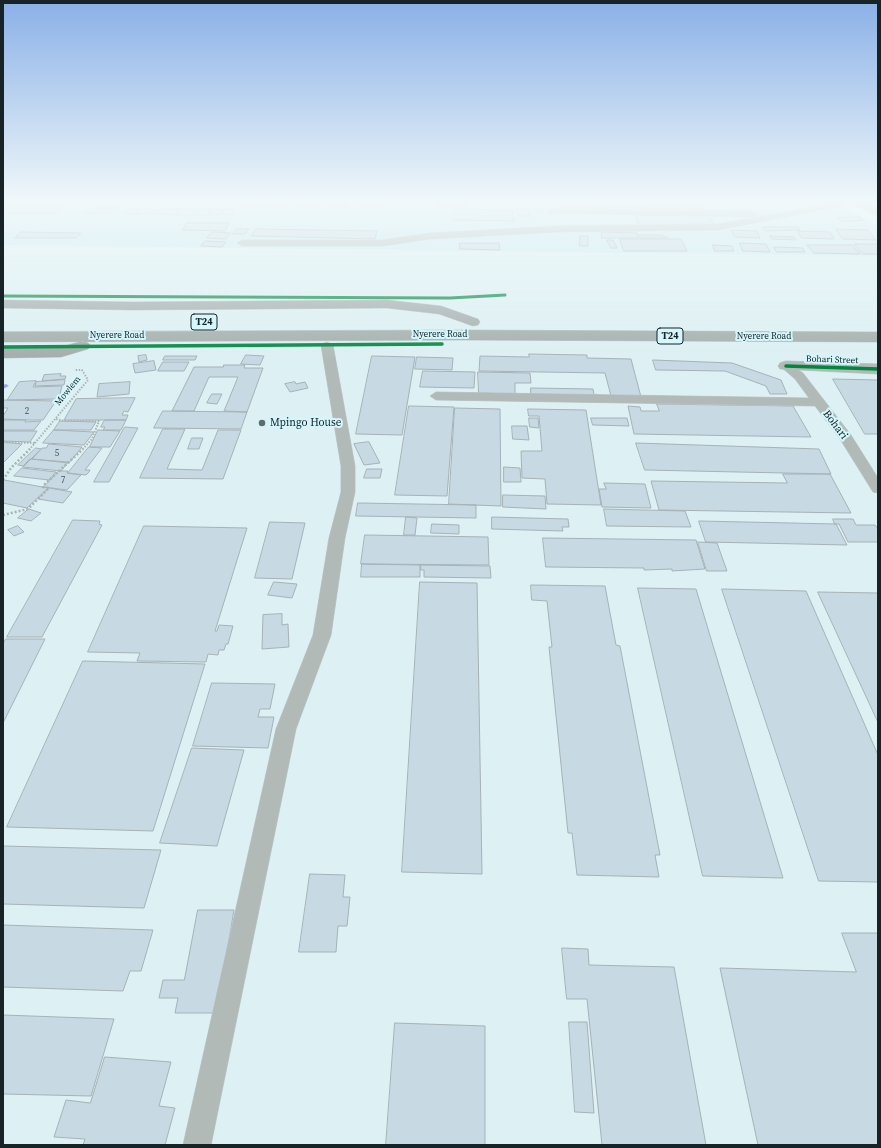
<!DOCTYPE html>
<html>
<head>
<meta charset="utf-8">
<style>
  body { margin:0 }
  #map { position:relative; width:881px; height:1148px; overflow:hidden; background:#ddf0f3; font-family:"Source Serif 4",serif }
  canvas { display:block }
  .frame { position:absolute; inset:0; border:4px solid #172326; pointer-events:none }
</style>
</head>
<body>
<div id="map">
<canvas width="881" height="1148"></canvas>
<div class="frame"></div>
</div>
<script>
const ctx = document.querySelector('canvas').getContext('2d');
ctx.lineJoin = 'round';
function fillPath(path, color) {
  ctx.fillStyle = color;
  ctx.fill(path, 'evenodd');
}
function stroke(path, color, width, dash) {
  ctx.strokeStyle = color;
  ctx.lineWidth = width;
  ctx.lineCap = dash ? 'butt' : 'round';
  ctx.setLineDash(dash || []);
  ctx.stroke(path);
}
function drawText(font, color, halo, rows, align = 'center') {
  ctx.font = font + ' "Source Serif 4",serif';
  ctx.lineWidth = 4;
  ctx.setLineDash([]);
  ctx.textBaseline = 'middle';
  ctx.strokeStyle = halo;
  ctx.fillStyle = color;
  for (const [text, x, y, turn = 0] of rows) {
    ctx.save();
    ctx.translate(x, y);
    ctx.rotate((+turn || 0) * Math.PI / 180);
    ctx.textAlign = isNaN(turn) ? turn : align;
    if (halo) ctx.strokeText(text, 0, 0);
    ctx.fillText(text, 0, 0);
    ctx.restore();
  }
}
fillPath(new Path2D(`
  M3,200H831L878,226V256L3,245Z`), '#c9eaef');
fillPath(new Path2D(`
  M6,384L9,386L3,389V385Z`), '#9da9e5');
const building = new Path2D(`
  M13,200H71L57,213H3V209Z
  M238,200H290L286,207L234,206Z
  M299,200H321L318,206H296Z
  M326,200H349L347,207L323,206Z
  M360,200H382L381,207H358Z
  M436,200L465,201L466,206L438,207Z
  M558,200H701L705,209L560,207Z
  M730,200H775L778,204H733Z
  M187,202H206L204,206L185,205Z
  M91,208H120L115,213H86Z
  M141,208L159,210L156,213L136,214Z
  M129,209H139L135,214H125Z
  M160,209H169L165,214H156Z
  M170,209H180L175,215L165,214Z
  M180,209H200L196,215H176Z
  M201,209H211L207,215H197Z
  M213,209H223L219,215H209Z
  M224,209H234L231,215L221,214Z
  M455,209L513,210L514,221L454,220Z
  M517,209H543L544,212H528L530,216H519Z
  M635,215L709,216L715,227L640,226Z
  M858,217L864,220L843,222L838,218Z
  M187,223H229L225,231L183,230Z
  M763,227H798L800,230L766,231Z
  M236,229H249L245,234H233Z
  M256,229L377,231L375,239L252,236Z
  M836,229L868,230L876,240L843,239Z
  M731,230L757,231L760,238L735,237Z
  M798,231L830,232L834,239L802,238Z
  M21,232L81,233L76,238H15Z
  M212,232L231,233L226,239L207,238Z
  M602,232L637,233L638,238H602Z
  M639,235H661L668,238H640Z
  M580,236H588V246H580Z
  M770,236L794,237L796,240L772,239Z
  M620,239H681L687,251H624Z
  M607,240H613L617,248H611Z
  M205,241L226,242L222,247L201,246Z
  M460,243H499L500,250L460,249Z
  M740,243L766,244L770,252L743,251Z
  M854,244H878V254H863Z
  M713,245L732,246L734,251H715Z
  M807,245H852L860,254L814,253Z
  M774,247L803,248L805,252H777Z
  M529,354L587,355V358L631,359L641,397L611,396L605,373L479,371L480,356L529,357Z
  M146,355L147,360L139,362L138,356Z
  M246,355L264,356L260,365L241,364Z
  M165,356H197L195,360H163Z
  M372,356L415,357L402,435L356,434Z
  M417,357L453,358L452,370L415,369Z
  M653,360L732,363L781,380L787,394H770L766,386L725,371L656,370Z
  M154,361L156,370L135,373L133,364Z
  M163,362H189L184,371H158Z
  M224,365H245L244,368H263L247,412L224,411L238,377H209L194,411H172L194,367H223Z
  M423,371L475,372L474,388L420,387Z
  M478,372L530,373L531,383H515V394L479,393Z
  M61,374L60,376H66L65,379L42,381L44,375Z
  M833,379L878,380V434H865Z
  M65,380L64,385L35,386L36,382Z
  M36,381L33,387L62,386L60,394H62L59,399L7,400L19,382Z
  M130,382L129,394L97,397L99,384Z
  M295,382L296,384L305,382L308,388L290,392L285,384Z
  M531,388L593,389L594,395L597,394L598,397L531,395Z
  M212,394H222L217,404L207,403Z
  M135,398L128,412L124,411L122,415H128L126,420H64L76,399Z
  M3,400L56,401L43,420H28L3,419V416L8,408H3Z
  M657,404L793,406L811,437L634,434L628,406L640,407L641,411H659Z
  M409,406L454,407L447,496L395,495Z
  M455,408L500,409L501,506L449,504Z
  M528,409L586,410L601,505L547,504L545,479L522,478L521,451H542L539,416H529Z
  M163,411L247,412L241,429L154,428Z
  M529,418H538L539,428L530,427Z
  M591,418H627L629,426L593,425Z
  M3,420H26L25,422L41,421L34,430H3Z
  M105,420H126L121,430H103L105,427H101Z
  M60,421L96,422L91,430H54Z
  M512,426H527L529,440L513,439Z
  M125,427L138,428L109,482H94Z
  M163,429H185L167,469L202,470L218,430H241L223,479L140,478Z
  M54,430L94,432L84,445L43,443Z
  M98,430L120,431L110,447H90Z
  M3,431H37L30,442L3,441Z
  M192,438H203L199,449H188Z
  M3,442L22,444L4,462H3Z
  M369,442L380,463L364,465L354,444Z
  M636,443L819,449L831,474L645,470Z
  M49,444L82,447L69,463L32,459L42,448H46Z
  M89,447L102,448L85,470H90L89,472L86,475L68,473Z
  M36,448L41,449L24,466L18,465Z
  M30,459L68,462L61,471L23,467Z
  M504,467L520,468L521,482H504Z
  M22,468L56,472L49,480L14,476Z
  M367,469H382L380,478H364Z
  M59,471H68L67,473L81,475L67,490L44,487Z
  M783,474H830L851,513L659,510L651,481L787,483Z
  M4,480L48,488L27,508L3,503V481Z
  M604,483L645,484L651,508L602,507L599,489H606Z
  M49,488L72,492L63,503L38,499Z
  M503,495L545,496L546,509L503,507Z
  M358,503L476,505V518L356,516Z
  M29,509L41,513L31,521L18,518Z
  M604,509L685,511L691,527L607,526Z
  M406,517L417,518L415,535H404Z
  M492,517L568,519L569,527H562L563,531L492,529Z
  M833,519H853L856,525H875L878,529V542H848L839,524H835Z
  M73,520L100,521L99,524L102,525L42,637H7Z
  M699,521L836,524L847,545L706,542Z
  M270,522L305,523L292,579L255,578Z
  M432,524L459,525V534L431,533Z
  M18,526L24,532L14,536L8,530Z
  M144,526L247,528L215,631H217L219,625L233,626L228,644H226L224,650H219L218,655L208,654L206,662L137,661L140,653L88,652Z
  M365,535L488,537L489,565L361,564Z
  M543,538L696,540L705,569L672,571V569L644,570V568L546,567Z
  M698,542L717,543L727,571H707Z
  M362,564L420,565V577H361Z
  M421,565L490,566L491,578L424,577V570H421Z
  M274,582L297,584L292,598L268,595Z
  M420,582L477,583L482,874L402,872Z
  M531,585L605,586L616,645L620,646L660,855H655L659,877L577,875L572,833H568L549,647H552L547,601L532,600Z
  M638,588L696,589L783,878L703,876Z
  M722,589L806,591L878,755V882L819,881Z
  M818,592L878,593V722Z
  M282,614V625L288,624L289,647L262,649L263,615Z
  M6,639H45L3,723V644Z
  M83,661L205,664L153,831L7,827Z
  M212,683L275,684L270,709H260L258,717H274L268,748L193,746Z
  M192,748L244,750L217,846L160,843Z
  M3,846L161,850L144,908L3,904Z
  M310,874L345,875L343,897H350L347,926H338L336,952H299Z
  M198,910H234L217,1013H175L178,998H159L163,980H184Z
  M3,925L153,930L141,971H130L123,991L3,987Z
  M842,933H878V1145H758L720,968L856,972Z
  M562,948L588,949L589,965L674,967L706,1145H602L587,999H567Z
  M3,1015L114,1019L91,1096L3,1094Z
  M569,1022H587L594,1113L575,1112Z
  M395,1023L485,1026V1145H386Z
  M105,1057L171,1062L159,1106L175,1108L165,1145H83L85,1139L54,1137L66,1100L90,1103Z`);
fillPath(building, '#c7d9e2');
stroke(building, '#a5b2b7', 1);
const lane = new Path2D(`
  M842,200H853L837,207L718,230L558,232L430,239L382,246H242L237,243L242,240H382L430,233L558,226L718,224L835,203Z
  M552,208L754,211L758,214L754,217L549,213L548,211Z
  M327,342L333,345L355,466V492L345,538L331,635L296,729L211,1145H183L276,729L313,635L329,538L341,492V466L321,345Z
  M786,362L803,373L851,435L878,478V493L873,492L840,439L815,406L436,400L430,396L436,392L809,398L795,379L780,366Z`);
const street = new Path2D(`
  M845,200H859L878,209V216Z
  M786,361L878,364V374L780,369L778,366L780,363Z`);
const highway = new Path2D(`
  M3,300L133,302L387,300L441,306L478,319L480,322L478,325L473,326L439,314L387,308L133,310L3,308Z
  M462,330L878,332V342L462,340L3,342V332Z
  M83,341L88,343L91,346L88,349L61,357L3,358V348L61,347Z`);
stroke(lane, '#bbc9cc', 1);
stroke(street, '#bbc9cc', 1);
stroke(highway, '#bbc9cc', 1);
stroke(new Path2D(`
  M56,419L64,421H99L92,439L82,450
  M3,442L36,443
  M29,450L88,380L82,370H75`), '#abb4b4', 2, [1.5, 1.5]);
stroke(new Path2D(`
  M3,480L11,468L30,449
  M3,515L28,509L49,488L43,487L45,484L83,449`), '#abb4b4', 2.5, [2, 2]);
fillPath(lane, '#b2bab8');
fillPath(street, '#b2bab8');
fillPath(highway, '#a2adac');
stroke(new Path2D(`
  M3,296L450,298L505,295`), '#00873e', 3);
stroke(new Path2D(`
  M3,347L442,344
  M786,366L878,369`), '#00873e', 3.5);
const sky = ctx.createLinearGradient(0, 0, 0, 360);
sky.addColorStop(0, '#8ab0e7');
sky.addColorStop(0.56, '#f0f8fa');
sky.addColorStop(1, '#f0f8fa00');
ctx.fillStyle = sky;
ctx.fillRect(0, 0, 881, 360);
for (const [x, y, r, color] of [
  [262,423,4,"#5c6b6e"]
]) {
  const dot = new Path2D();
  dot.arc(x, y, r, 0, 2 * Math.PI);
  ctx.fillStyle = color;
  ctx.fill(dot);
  stroke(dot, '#d4f6fc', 1.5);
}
drawText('9px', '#172326', '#d4f6fc', [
  ["Nyerere Road",440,335],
  ["Nyerere Road",117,336],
  ["Nyerere Road",764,337],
  ["Bohari Street",832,360,2],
  ["Mowlem",68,391,-51]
]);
drawText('9px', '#445256', null, [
  ["2",27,412],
  ["5",57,454],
  ["7",63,481]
]);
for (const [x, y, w] of [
  [204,322,26],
  [670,336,26]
]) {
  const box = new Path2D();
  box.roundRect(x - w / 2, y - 8, w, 16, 3);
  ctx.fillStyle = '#d4f6fc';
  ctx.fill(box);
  stroke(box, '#172326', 1);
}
drawText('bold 10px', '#172326', null, [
  ["T24",204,322],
  ["T24",670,336]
]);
drawText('11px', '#172326', '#d4f6fc', [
  ["Mpingo House",270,423]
], 'left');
drawText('11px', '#172326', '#d4f6fc', [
  ["Bohari",835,425,53]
]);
</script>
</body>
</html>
